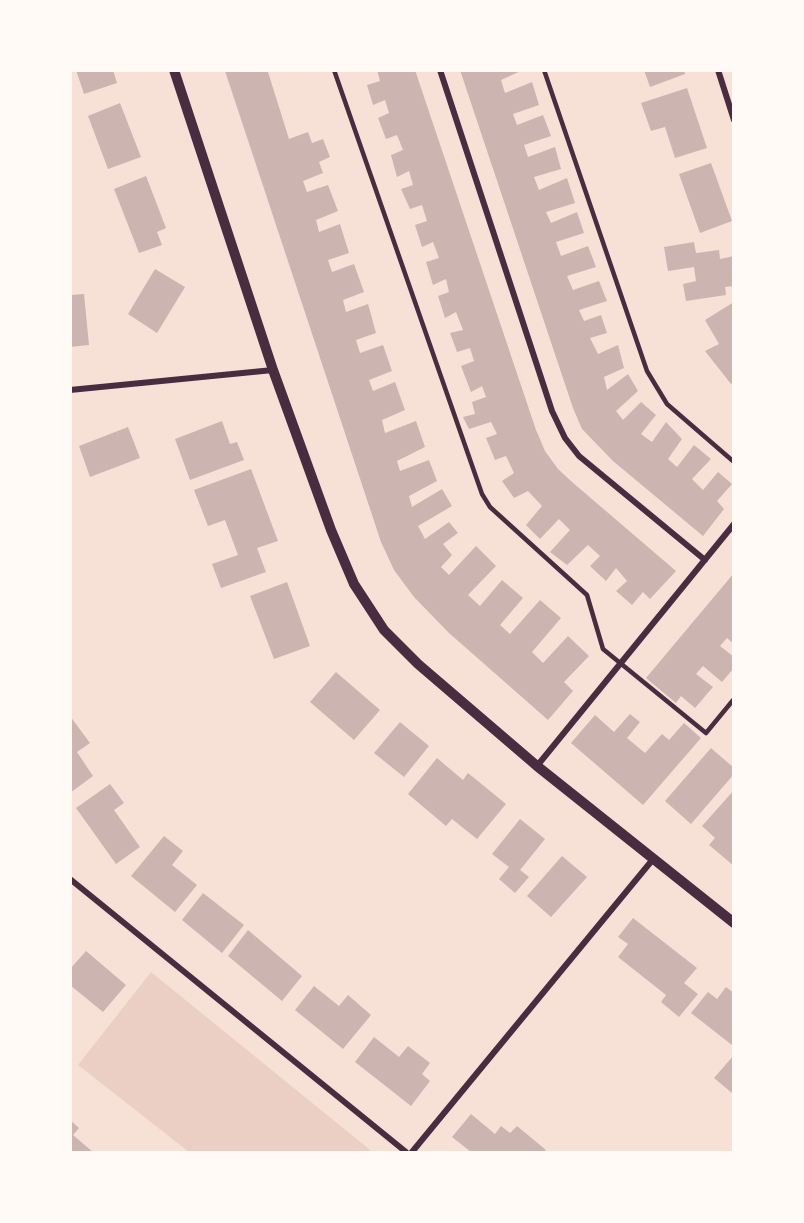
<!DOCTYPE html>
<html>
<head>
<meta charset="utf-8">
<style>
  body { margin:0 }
  #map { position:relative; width:804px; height:1223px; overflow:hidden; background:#f7e1d7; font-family:Spectral,serif }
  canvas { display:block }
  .frame { position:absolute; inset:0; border:72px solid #fffaf5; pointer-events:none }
</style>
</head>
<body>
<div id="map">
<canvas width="804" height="1223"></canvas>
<div class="frame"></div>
</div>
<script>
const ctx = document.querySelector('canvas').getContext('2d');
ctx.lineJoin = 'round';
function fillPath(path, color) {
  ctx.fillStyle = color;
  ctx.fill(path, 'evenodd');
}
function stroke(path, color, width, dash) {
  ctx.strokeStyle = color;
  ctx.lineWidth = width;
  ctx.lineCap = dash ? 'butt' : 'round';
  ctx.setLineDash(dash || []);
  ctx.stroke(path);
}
fillPath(new Path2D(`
  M151,972L369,1149L372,1152H189L78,1065Z`), '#ebcfc5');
fillPath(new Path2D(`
  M76,70H113L117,83L84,94Z
  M377,70H415L536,430L545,451L558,469L572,482L676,571L650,599L643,592L632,605L616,591L627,581L616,568L606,581L590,566L600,556L588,545L567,565L550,552L570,530L559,519L540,539L526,525L542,506L528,491L514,498L502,481L514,473L506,456L495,460L486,438L497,434L491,422L469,429L463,417L475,414L472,402L486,397L482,386L471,392L461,366L474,361L470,348L457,352L450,333L463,330L456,312L445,318L438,296L449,292L446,279L433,285L426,262L439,258L433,242L422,247L415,225L427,221L422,205L410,209L401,189L413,185L409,171L397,177L391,155L403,150L397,135L386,139L378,118L389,113L385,100L373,105L367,85L380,81Z
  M460,70H523L501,80L505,93L532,82L539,105L513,114L517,125L543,115L551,136L524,145L528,157L555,147L561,169L534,177L539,190L567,178L575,203L546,212L551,223L577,212L584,233L556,242L561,256L588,246L596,267L567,276L573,290L599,281L607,301L579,310L584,321L601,315L607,333L590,338L598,354L618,345L624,368L604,377L607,390L628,374L638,391L616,411L623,420L641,402L656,415L641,434L652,442L666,422L682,439L668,459L677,467L694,445L711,459L692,479L703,490L718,472L732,484L717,501L724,509L703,536L613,461L582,429L573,408Z
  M644,70H684L685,74L650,87Z
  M225,71H273L268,72L289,139L308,132L312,143L323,139L330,157L319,162L323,173L303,181L307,192L328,185L338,211L316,220L319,232L340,224L349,253L328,260L332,272L354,264L364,292L343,300L346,312L368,304L376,333L356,340L360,353L383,345L392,371L369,380L373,391L395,382L405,410L382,420L385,433L416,421L425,447L397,461L400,471L429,460L437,481L409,496L412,507L442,489L452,506L418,526L425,539L449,522L458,533L443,544L452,555L441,567L449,575L476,546L496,566L468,595L480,606L502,580L523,598L500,625L510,634L540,600L561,618L532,652L543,663L568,636L589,656L564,682L573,691L548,720L449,633L414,597L394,570L381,542Z
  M687,88L707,148L675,158L665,127L651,131L641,103Z
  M120,103L141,157L108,169L88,116Z
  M711,163L732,221L700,233L679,174Z
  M146,176L166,228L157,232L162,245L139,253L114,189Z
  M694,242L696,253L719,250L720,259L734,256V286L725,287L726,295L686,301L683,284L696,281L694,267L668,271L664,247Z
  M155,269L185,287L157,333L128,314Z
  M84,294L89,345L70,347V295Z
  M734,302V382L731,384L705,351L719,344L705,320Z
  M222,421L230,444L237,442L244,460L190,480L175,439Z
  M128,427L140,458L90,477L79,446Z
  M251,469L278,541L257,548L266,572L221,588L212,564L238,555L225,520L208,526L194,490Z
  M734,573V644L727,638L720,646L734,657V668L722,682L703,666L696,674L713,687L695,708L681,696L676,703L646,678Z
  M287,582L310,646L274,659L250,596Z
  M336,672L380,710L354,740L310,702Z
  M630,714L640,722L627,738L645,753L662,734L669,740L684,723L701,738L643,805L571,743L595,715L614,732Z
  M70,716L90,743L77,752L93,776L70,793Z
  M400,722L429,746L404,777L374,753Z
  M711,748L734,768V774L691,824L665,801Z
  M437,758L463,780L468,773L506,804L477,839L452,819L446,826L408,794Z
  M110,784L124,803L114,810L140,847L116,864L76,808Z
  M734,790V866L709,845L715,838L702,826Z
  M520,819L545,839L520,870L529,877L515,893L499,879L509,867L492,854Z
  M164,836L183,851L172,865L197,885L175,912L131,876Z
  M562,856L587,877L551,917L527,896Z
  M203,893L244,925L222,953L182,920Z
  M633,918L697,968L684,983L698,994L679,1017L661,1002L666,995L618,957L628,944L618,937Z
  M248,930L302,976L282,1001L228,956Z
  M86,951L126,985L103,1012L70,985V969Z
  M314,986L339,1006L348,995L371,1015L343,1049L295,1010Z
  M726,987L734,993L732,1045L691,1013L708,992L717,999Z
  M374,1037L399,1057L408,1046L430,1063L422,1074L430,1081L411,1106L355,1062Z
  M734,1055V1091L732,1093L714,1078Z
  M471,1114L495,1134L501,1126L510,1133L517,1126L546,1150L543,1152H471L452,1137Z
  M70,1120L79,1128L73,1135L93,1152H70Z`), '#ccb4b1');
stroke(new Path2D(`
  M334,70L482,494L490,507L587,595L603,649L706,733L734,699
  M544,70L647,371L667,404L734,462`), '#4a2c40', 4.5);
stroke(new Path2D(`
  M440,70L552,411L565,438L579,456L705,560
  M718,70L734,120
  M70,390L273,370
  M537,766L734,524
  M70,879L406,1152
  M412,1152L654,858`), '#4a2c40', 6);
stroke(new Path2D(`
  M174,70L273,370L331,530L354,584L384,630L418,664L537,766L734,923`), '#4a2c40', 10);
</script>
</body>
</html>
